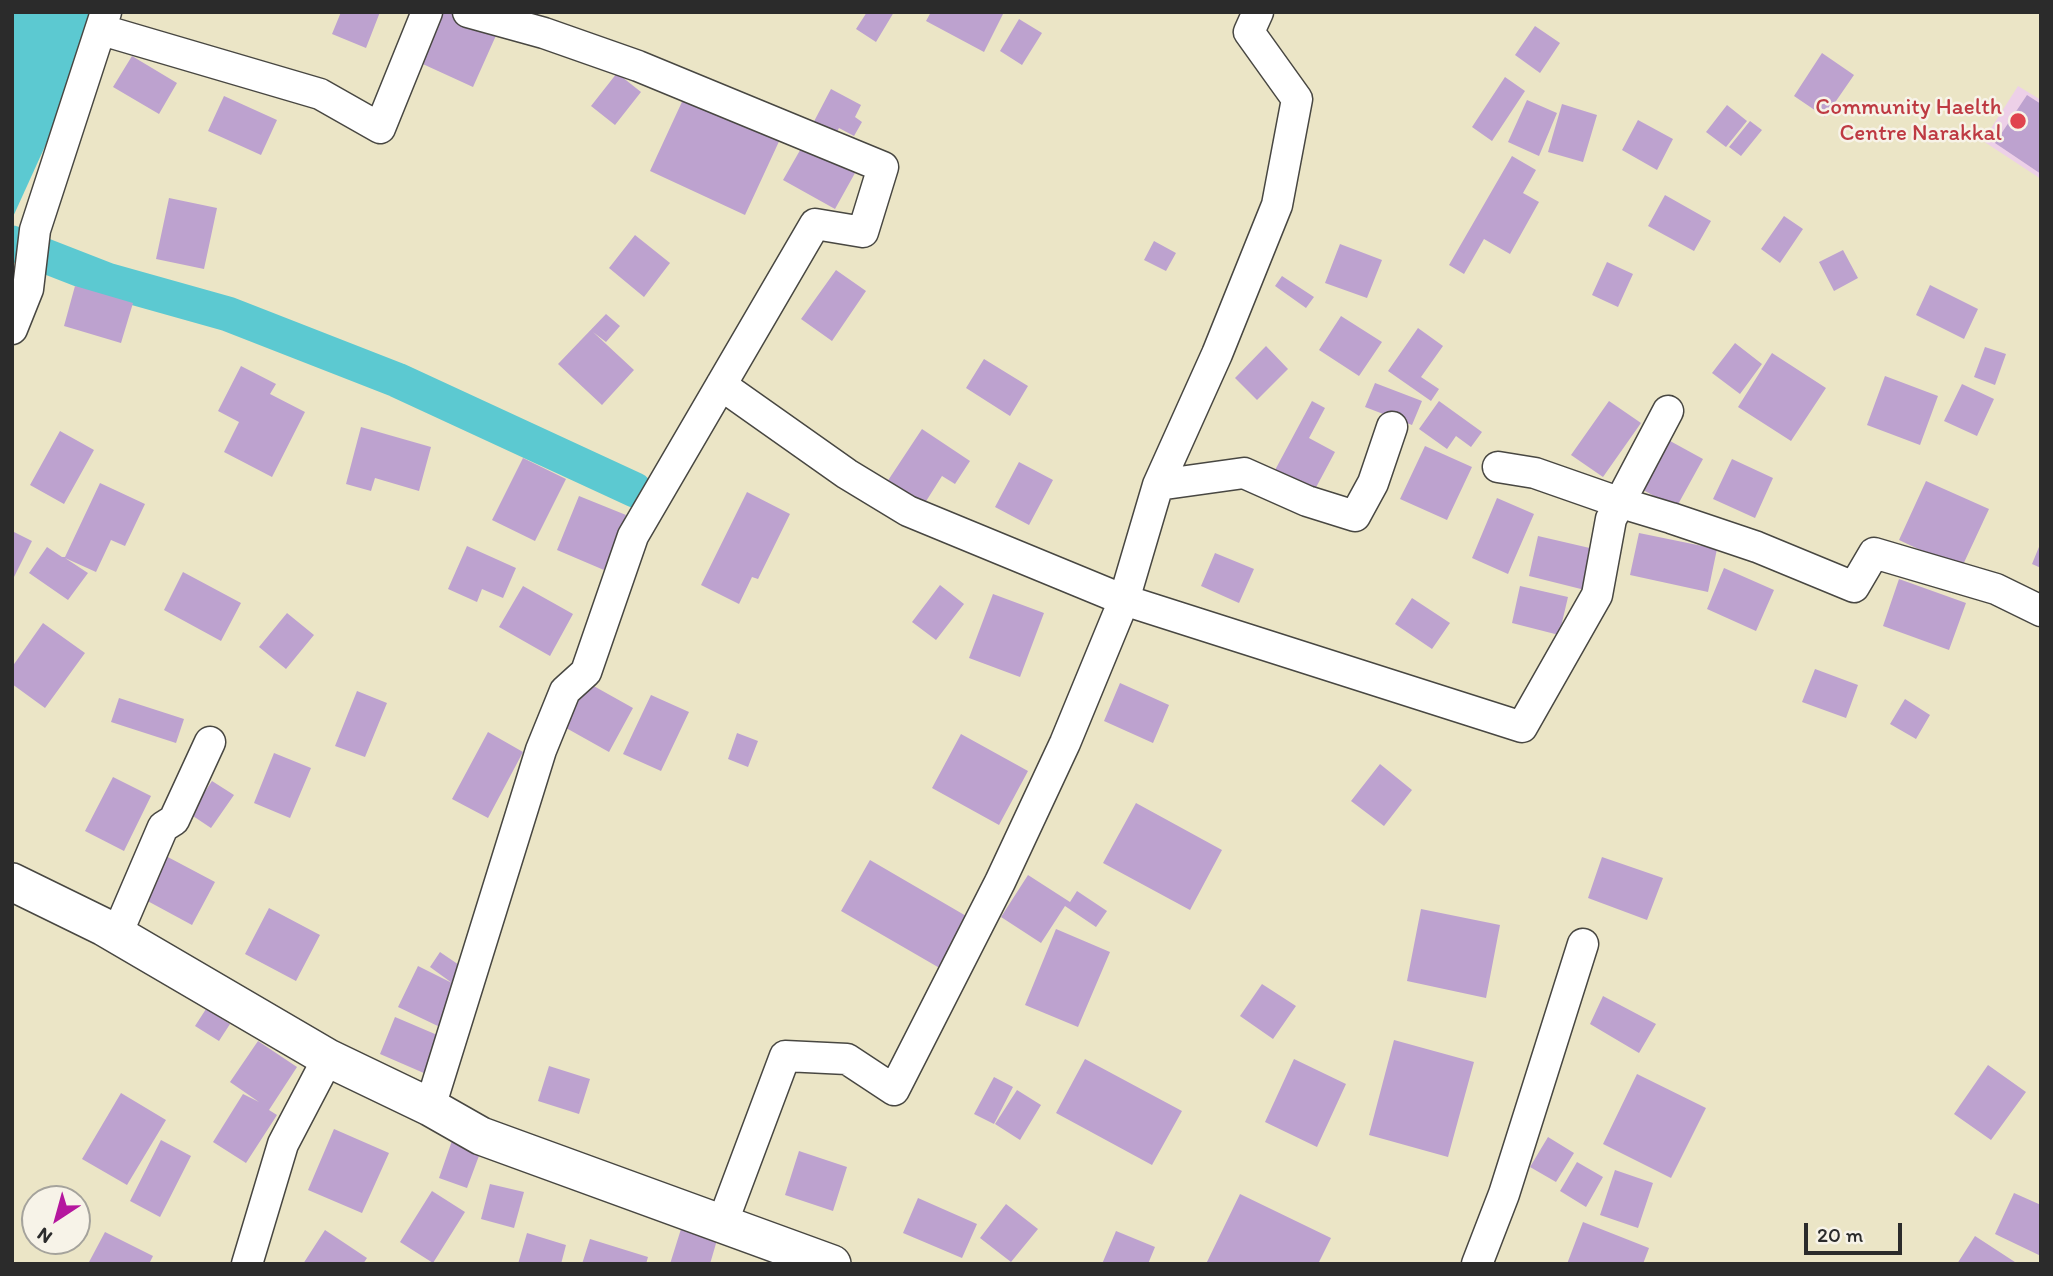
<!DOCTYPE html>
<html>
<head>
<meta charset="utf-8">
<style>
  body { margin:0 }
  #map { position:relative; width:2053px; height:1276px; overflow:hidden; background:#ebe5c6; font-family:Itim,sans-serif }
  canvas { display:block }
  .frame { position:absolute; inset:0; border:14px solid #2b2b2b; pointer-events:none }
  .north { position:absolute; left:21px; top:1185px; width:70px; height:70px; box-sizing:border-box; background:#f7f3e8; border:2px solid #a5a39c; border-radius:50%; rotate:216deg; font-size:19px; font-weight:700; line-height:28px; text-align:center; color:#2b2b2b }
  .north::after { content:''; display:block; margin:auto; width:24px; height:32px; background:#b5179e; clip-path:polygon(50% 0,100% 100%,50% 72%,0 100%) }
  .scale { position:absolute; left:1804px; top:1223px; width:98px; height:32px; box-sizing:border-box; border:4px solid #2b2b2b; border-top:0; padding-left:9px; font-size:21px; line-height:24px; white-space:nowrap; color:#2b2b2b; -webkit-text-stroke:5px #f7f3e8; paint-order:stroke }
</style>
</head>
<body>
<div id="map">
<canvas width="2053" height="1276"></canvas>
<div class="frame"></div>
<div class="north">N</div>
<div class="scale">20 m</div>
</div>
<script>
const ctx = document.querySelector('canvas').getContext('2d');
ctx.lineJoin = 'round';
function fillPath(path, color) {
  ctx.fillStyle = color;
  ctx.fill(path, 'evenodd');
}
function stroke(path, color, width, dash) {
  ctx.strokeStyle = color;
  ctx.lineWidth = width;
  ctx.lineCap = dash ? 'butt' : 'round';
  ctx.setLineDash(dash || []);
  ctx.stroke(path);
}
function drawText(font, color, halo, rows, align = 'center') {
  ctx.font = font + ' Itim,sans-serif';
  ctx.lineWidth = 5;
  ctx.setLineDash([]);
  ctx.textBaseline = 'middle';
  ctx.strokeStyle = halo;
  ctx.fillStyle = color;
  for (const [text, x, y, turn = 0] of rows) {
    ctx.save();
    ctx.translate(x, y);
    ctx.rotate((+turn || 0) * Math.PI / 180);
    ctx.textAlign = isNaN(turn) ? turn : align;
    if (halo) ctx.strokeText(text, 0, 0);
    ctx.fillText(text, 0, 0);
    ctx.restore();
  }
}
fillPath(new Path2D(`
  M2018,86L2041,100V179L1983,141Z`), '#edd0e8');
fillPath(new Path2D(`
  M12,12H106L12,219Z`), '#5cc9d1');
stroke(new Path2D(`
  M12,243L107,280L228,314L397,380L635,490`), '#5cc9d1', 35);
fillPath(new Path2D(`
  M341,12H380L366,48L332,34Z
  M435,12H457L498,31L473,87L414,60Z
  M867,12H894L876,42L856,29Z
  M931,12H1004L984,52L926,21Z
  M1019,19L1042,33L1022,65L1000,51Z
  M1535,26L1560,43L1540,73L1515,55Z
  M1822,53L1854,75L1825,117L1794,96Z
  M132,56L177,83L159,114L113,87Z
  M617,73L641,92L615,125L591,106Z
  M1505,77L1525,91L1492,141L1472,127Z
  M831,89L861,105L855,117L862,122L854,136L839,128L831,143L809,131Z
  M687,91L782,135L745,215L650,171Z
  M2027,95L2041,104V174L1995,143Z
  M224,96L277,120L261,155L208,131Z
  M1527,100L1557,113L1539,156L1508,142Z
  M1562,104L1597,115L1583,162L1548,152Z
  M1727,105L1747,121L1726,147L1706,132Z
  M1638,120L1673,139L1657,170L1622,150Z
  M1750,121L1762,130L1741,156L1729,147Z
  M803,145L855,173L835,209L783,180Z
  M1512,156L1536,170L1523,193L1539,202L1510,254L1484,239L1464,274L1449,265Z
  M1665,195L1711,221L1694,251L1648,226Z
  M169,198L217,208L204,269L156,259Z
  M1784,216L1803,229L1780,263L1761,249Z
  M635,235L670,263L644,297L609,268Z
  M1154,241L1176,253L1166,271L1144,260Z
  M1340,244L1382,260L1367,298L1325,283Z
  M1843,250L1858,278L1834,291L1819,262Z
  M1607,262L1633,274L1618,307L1592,295Z
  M836,270L866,291L832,341L801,319Z
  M1282,276L1314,297L1306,308L1275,286Z
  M1930,285L1978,309L1964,339L1916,315Z
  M75,286L133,303L121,343L64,326Z
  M606,314L620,326L606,342L593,332L634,370L602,405L558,364Z
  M1341,316L1382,342L1359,376L1319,350Z
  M1418,328L1443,346L1421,377L1439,389L1431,401L1388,371Z
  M1735,343L1762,364L1740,394L1712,373Z
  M1266,346L1288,369L1257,400L1235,378Z
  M1985,347L2006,354L1995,385L1974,377Z
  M1772,353L1826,388L1791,441L1738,407Z
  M984,359L1028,386L1010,416L966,388Z
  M241,366L276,384L270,394L305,412L272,477L224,452L239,422L218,411Z
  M1885,376L1938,396L1920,445L1867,425Z
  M1375,383L1422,401L1412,425L1365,407Z
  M1962,384L1994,399L1977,436L1944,421Z
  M1312,401L1325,408L1309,438L1335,452L1313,493L1274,472Z
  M1439,401L1482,432L1471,447L1456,436L1447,449L1419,429Z
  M1609,401L1641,423L1603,477L1571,455Z
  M361,427L431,447L419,491L375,478L371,491L346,484Z
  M922,429L970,461L955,484L942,476L923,506L887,482Z
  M60,431L94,450L64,504L30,485Z
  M1661,436L1703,459L1676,508L1634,485Z
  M1425,446L1472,467L1447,520L1400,499Z
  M523,458L566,479L535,541L492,520Z
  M1732,459L1773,478L1755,518L1713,499Z
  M1019,462L1053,480L1029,525L995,507Z
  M1926,481L1989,509L1961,569L1899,540Z
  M100,483L145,504L125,546L111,540L96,572L65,558L88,573L68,600L29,573L47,547L62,557H65Z
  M747,492L790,514L758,579L752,577L739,604L701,585Z
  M579,496L626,515L604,570L557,550Z
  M1497,498L1534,514L1508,574L1472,558Z
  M12,531L32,541L12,581Z
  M1639,533L1717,549L1708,592L1630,575Z
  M1538,536L1594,549L1585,590L1529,576Z
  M2041,542V568L2032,564Z
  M467,546L516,568L503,598L482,589L477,602L448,589Z
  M1215,553L1254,569L1239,603L1201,586Z
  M1724,568L1774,590L1756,631L1707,609Z
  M183,572L241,603L221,641L164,610Z
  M1899,579L1966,603L1949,650L1883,626Z
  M940,585L964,604L936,640L912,622Z
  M523,586L573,614L550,656L499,627Z
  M1520,586L1568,597L1559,635L1512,623Z
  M993,594L1044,613L1020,677L969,658Z
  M1412,598L1450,623L1432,649L1395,624Z
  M287,613L314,635L286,669L259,647Z
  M43,623L85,653L45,708L12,684V667Z
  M1815,669L1858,685L1846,718L1802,702Z
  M583,680L633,708L609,752L559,724Z
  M1120,683L1169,705L1153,743L1104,721Z
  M357,691L387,703L365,757L335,746Z
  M651,695L689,712L661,771L623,754Z
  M119,698L184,719L176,743L111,722Z
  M1905,699L1930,715L1916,739L1890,724Z
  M488,732L523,752L488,818L452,799Z
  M737,733L758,741L748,767L728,759Z
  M961,734L1028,771L999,825L932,788Z
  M274,753L311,768L290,818L254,803Z
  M1380,764L1412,790L1384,826L1351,801Z
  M113,777L151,796L124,851L85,831Z
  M212,781L234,795L211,828L190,814Z
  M1136,803L1222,850L1190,910L1103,863Z
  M164,855L215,882L192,925L142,898Z
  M1602,857L1663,878L1647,920L1588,898Z
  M870,860L973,920L943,970L841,911Z
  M1028,875L1070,902L1077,891L1107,911L1096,927L1065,906L1041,943L1001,917Z
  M269,908L320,935L296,981L245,954Z
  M1421,909L1500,925L1486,998L1407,981Z
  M1056,929L1110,952L1078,1027L1025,1005Z
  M440,952L462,967L452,983L430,967Z
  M418,966L462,988L442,1028L398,1007Z
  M1262,984L1296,1006L1273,1039L1240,1016Z
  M1603,996L1656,1024L1639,1053L1590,1024Z
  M206,1009L230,1024L219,1041L195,1026Z
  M395,1017L449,1040L433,1077L380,1054Z
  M1394,1040L1474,1062L1448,1157L1369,1135Z
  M258,1041L297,1067L269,1110L277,1115L246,1163L213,1142L243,1094L259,1102L230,1082Z
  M1085,1059L1182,1111L1152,1165L1056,1113Z
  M1294,1059L1346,1084L1317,1147L1265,1122Z
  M1988,1065L2026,1092L1991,1140L1954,1114Z
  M549,1066L590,1079L579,1114L538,1101Z
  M1637,1074L1706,1108L1671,1178L1603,1144Z
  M994,1077L1013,1087L994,1124L974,1114Z
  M1017,1090L1041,1105L1020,1140L995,1124Z
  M121,1093L166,1120L127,1185L82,1159Z
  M334,1129L389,1153L362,1213L308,1190Z
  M454,1135L483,1145L467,1188L439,1178Z
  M1548,1137L1574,1153L1556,1182L1530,1167Z
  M161,1140L191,1156L160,1217L130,1201Z
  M799,1151L847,1167L833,1211L785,1195Z
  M1577,1162L1603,1177L1586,1207L1560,1191Z
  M1615,1170L1653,1183L1638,1228L1600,1215Z
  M490,1184L524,1192L514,1228L481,1219Z
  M432,1191L465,1212L433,1263L400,1242Z
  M2014,1193L2041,1205V1256L1995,1234Z
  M1240,1194L1331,1238L1318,1264H1206Z
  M918,1198L977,1224L962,1258L903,1233Z
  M1006,1204L1038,1229L1011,1262L980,1238Z
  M1583,1222L1649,1248L1643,1264H1567Z
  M681,1229L717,1240L710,1264H670Z
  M325,1230L367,1258L363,1264H303Z
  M1116,1231L1155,1247L1148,1264H1102Z
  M105,1232L153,1256L149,1264H88Z
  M527,1233L566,1245L561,1264H518Z
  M1975,1236L2018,1264H1957Z
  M590,1239L648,1257L646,1264H582Z`), '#bda2cf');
const minor = new Path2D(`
  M102,30L320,94L380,128L427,12
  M12,329L28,289L35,230L106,12
  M721,385L847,474L908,511L1124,600L1522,727L1597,595L1611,519L1668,411
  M1498,467L1535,473L1618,502L1671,518L1757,547L1854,587L1874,553L1996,589L2041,611
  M1158,485L1244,473L1307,501L1355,516L1373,483L1392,427
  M117,934L163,827L174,820L210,742
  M430,1107L541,750L565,691L586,672L633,536L815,224L863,232L883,167L638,66L544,33L468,12
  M722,1224L785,1056L847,1059L894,1090L1000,882L1065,743L1124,600L1158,485L1217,354L1277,205L1297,99L1249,32L1258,12
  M247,1264L283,1144L328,1058
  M1477,1264L1504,1194L1583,944`);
const tertiary = new Path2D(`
  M12,882L104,927L328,1058L430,1107L481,1136L832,1264`);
stroke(minor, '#484742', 33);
stroke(tertiary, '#484742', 40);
stroke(minor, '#fff', 30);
stroke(tertiary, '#fff', 37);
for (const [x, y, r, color] of [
  [2018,121,9,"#e0444e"]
]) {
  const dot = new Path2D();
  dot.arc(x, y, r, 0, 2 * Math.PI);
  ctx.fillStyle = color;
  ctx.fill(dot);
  stroke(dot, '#f7f3e8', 2.5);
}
drawText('23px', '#be3a42', '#f7f3e8', [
  ["Community Haelth",2002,108],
  ["Centre Narakkal",2002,134]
], 'right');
</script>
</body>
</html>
